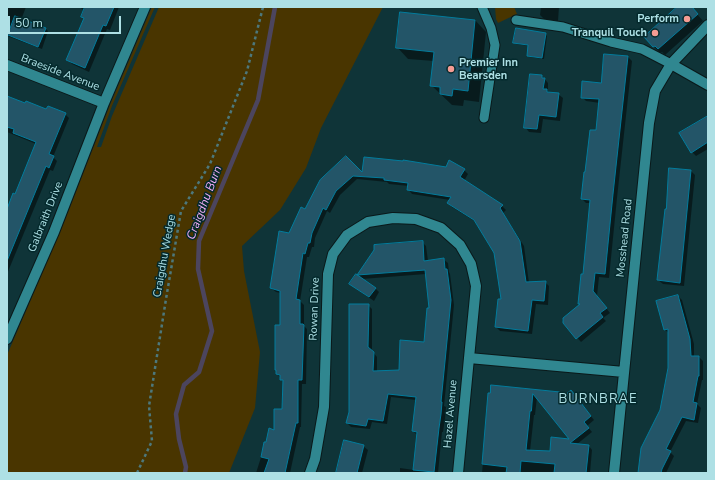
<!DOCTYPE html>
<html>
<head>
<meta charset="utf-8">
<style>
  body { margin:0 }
  #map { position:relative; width:715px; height:480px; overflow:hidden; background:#0f3438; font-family:"Nunito Sans",sans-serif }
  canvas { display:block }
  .frame { position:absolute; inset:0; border:8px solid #aee0e5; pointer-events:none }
  .scale { position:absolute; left:8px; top:16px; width:113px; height:18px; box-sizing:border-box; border:2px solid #aee0e5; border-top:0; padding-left:5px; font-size:12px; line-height:14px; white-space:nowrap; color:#aee0e5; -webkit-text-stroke:3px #042a2d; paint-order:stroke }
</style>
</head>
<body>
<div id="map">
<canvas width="715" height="480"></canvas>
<div class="frame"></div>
<div class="scale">50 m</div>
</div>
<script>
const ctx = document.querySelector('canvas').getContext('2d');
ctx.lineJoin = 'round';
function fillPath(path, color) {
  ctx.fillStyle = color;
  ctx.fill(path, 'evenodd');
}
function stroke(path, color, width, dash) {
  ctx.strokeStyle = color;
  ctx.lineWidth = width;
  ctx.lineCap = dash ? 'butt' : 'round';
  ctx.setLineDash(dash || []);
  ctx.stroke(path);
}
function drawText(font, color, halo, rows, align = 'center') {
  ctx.font = font + ' "Nunito Sans",sans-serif';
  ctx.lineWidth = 3;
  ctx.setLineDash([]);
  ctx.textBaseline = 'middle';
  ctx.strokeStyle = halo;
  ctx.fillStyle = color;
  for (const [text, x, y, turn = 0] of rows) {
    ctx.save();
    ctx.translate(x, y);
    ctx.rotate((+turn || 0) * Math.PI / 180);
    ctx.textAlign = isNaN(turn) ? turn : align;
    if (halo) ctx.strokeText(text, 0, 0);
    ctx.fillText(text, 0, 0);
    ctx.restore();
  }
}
fillPath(new Path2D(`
  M152,7H155L112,106L97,147H101L112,116L159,7H383L321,128L306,168L280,210L242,246L244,271L260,352L255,408L229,473H7V355L62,227L110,105Z
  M495,7H514L517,14L498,23L496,19Z`), '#493500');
fillPath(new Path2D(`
  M7,7H26L21,20L45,28L48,31L42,49L7,36Z
  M79,7H119L110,30L107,29L89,72L72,64L68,60L85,19L83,17L85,11Z
  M541,7H559L558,21L544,19L540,15Z
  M673,7H691L703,21L665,55L662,52L660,53L645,37L675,10Z
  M475,20L486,32L479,102L464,100L463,106L452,105L431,85L434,61L408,59L397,47Z
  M545,34L547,36L544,59L529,57L528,56L529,46L516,44L514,42Z
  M628,57L632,61L617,198L609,278L599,277L597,296L610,313L603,318L606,321L581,342L562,320L580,305L579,303L584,275L591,203H586L582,199L597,131L600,103L586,101L582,97L602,84Z
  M530,75L542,76L548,83V91L549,93L558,94L563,98L560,121L543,119L541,133L529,132L525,127Z
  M7,97L47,111L65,114L69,118L53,157L57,161L53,171L50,170L7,274V211L16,195L36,144L7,132Z
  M708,117V149L696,156L692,152Z
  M346,157L363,175L464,170L468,174L464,181L502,206L506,210L503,213L524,246L529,283L545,282L549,286L548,305L536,304L532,334L500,331L496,327L502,300L495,252L476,222L452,207L448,203L450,200L412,194L408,189L409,186L389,184L387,182L357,179L340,195L330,213L327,211L315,238L314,247H312L309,257H307L300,301L304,305V326L307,329L306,384H302L301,427H300L290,473H256L263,451L267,443L275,431L283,410L284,382L277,374L281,326V293L276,292L271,288L290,234L305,210Z
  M670,169L691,171L695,175L684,286L663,284L658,280L667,210Z
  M422,242L426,246L428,261L443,259L448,263L449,272L450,274L454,305L444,406L446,407L445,419L443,432H442L438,473H400V468L414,470L417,435L413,431L416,400L391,397L387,424L372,422L370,429L351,427L347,423L368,305L372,309V351L377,357V372L400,371L425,343L431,309L426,274L362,279L359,275Z
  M351,284L375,288L379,292L374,301L355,288Z
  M678,296L682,300L694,344V357H699L703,361V380H702L697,404L701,408L698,423L686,421L670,452L674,456L666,473H639L661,411L669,368V333L665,330Z
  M492,386L564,397L575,396L594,420L587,426L592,432L576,445L589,446L592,450L590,473H482L489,394H491ZM537,397L572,440L551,452L530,451L534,415H535Z
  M363,446L368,450L362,473H337Z`), '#0007');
stroke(new Path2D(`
  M185,473L186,467L179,439L176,414L184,385L199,372L212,331L198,269L199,241L258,100L275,7`), '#4c455e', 4.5);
const building = new Path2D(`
  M85,7H114L106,26L103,25L85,68L66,60L84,18L81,17Z
  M677,7H692L698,14L658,49L655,46L653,47L644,37Z
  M400,12L475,20L468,91L453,89L452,96L440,94V87L430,86L434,52L396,48Z
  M15,16L46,28L38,47L8,35Z
  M516,28L546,33L542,58L527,56L528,45L513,43Z
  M604,54L628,56L613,194L605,274L595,273L593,291L607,308L600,313L603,317L576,339L563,323V318L580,304H578L581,274H583L590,200L581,199L584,172H585L590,130H596L599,99L581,98L582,81L601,83Z
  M530,74L542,75V78H545L543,89H547V92L559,93L556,117L539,115L537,129L524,128Z
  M7,96L25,103L26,101L46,109L48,106L66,113L49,154L54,156L49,168L46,166L7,261V209L13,193L15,194L36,142L13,133L14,129L7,127Z
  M708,116V142L691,153L679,133Z
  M346,156L362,172L364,157L403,161V160L446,167L449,160L465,169L460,177L503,205L500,208L520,241L526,282L546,281L544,301L532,300L528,331L495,327L498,299H501L494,253L474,220L447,203L451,197L407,190L408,183L384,180V178L353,176L336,191L326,210L323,208L312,233L310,243H308L305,254L303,253L296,299L300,300V324H303L304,325L302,380H298V423H296L285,473H264L269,459L261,457L264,442H266L269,428L274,430V409H282L283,380H280V375L276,374V370H275V325H280V291L270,288L279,231L289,233L301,207L305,209L320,180Z
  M669,168L691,170L680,283L657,280L665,209H666Z
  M423,241L424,261L444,258L445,269H447L451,300L441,402H442L441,414L439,428L434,472L413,470L417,432L412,431L416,397L388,394L383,421L368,419L366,426L346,423L349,412V304H369L368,347L374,352L373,371L399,370L400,340L424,342L427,308H429L425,270L357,275L374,250V245Z
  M356,274L376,288L369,297L349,284Z
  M678,295L690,339L691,356H699V376H698L693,402L697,403L694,420L682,417L666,449L671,451L662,469L661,473H638L641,448L660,410L668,368V329L664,330L656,301Z
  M491,385L560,392L564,396L571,390L591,416L584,422L589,428L570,443L589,445L586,473H554L555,464L521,461L520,473H506L507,467L482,464L488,393H490ZM533,394L569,439L551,437L550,451L526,450L530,411H531Z
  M344,440L364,445L357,473H336Z`);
fillPath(building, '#235568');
stroke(building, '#027c9d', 1);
const lane = new Path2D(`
  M482,7L491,28L495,45L484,118
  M516,20L563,27L611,42L642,49L671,64`);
const street = new Path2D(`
  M671,64L708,85
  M7,65L104,103
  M7,339L54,232L104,103L145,7
  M310,473L315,459L324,407L328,274L333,254L347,235L368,222L393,218L416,219L441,228L460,245L471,264L476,286L469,358L624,372
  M458,473L469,358
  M614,473L649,123L655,91L671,64L708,25`);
stroke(lane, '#0a191a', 11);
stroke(street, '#0a191a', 12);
stroke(new Path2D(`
  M137,473L152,441L149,406L166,299L181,211L210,164L247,71L263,7`), '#4d787c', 2.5, [3, 3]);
stroke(lane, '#308790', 9);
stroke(street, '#308790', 10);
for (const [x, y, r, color] of [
  [687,19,4,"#f59c94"],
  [655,33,4,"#f59c94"],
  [451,69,4,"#f59c94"]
]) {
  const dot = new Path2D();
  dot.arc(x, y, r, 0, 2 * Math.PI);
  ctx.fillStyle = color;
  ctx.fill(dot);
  stroke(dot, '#042a2d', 1.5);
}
drawText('bold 11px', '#aee0e5', '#042a2d', [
  ["Perform",679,19],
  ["Tranquil Touch",647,33],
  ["Premier Inn",459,63,"left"],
  ["Bearsden",459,76,"left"]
], 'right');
drawText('11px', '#aee0e5', '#042a2d', [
  ["Braeside Avenue",60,73,21],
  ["Galbraith Drive",46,217,-68],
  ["Mosshead Road",625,238,-84],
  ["Craigdhu Wedge",165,256,-80],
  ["Rowan Drive",315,309,-88],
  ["Hazel Avenue",451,414,-85]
]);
drawText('italic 12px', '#f3adf6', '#042a2d', [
  ["Craigdhu Burn",205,203,-69]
]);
ctx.letterSpacing = '1px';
drawText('13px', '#aee0e5', '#042a2d', [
  ["BURNBRAE",598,400]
]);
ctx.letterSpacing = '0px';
</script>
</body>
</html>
